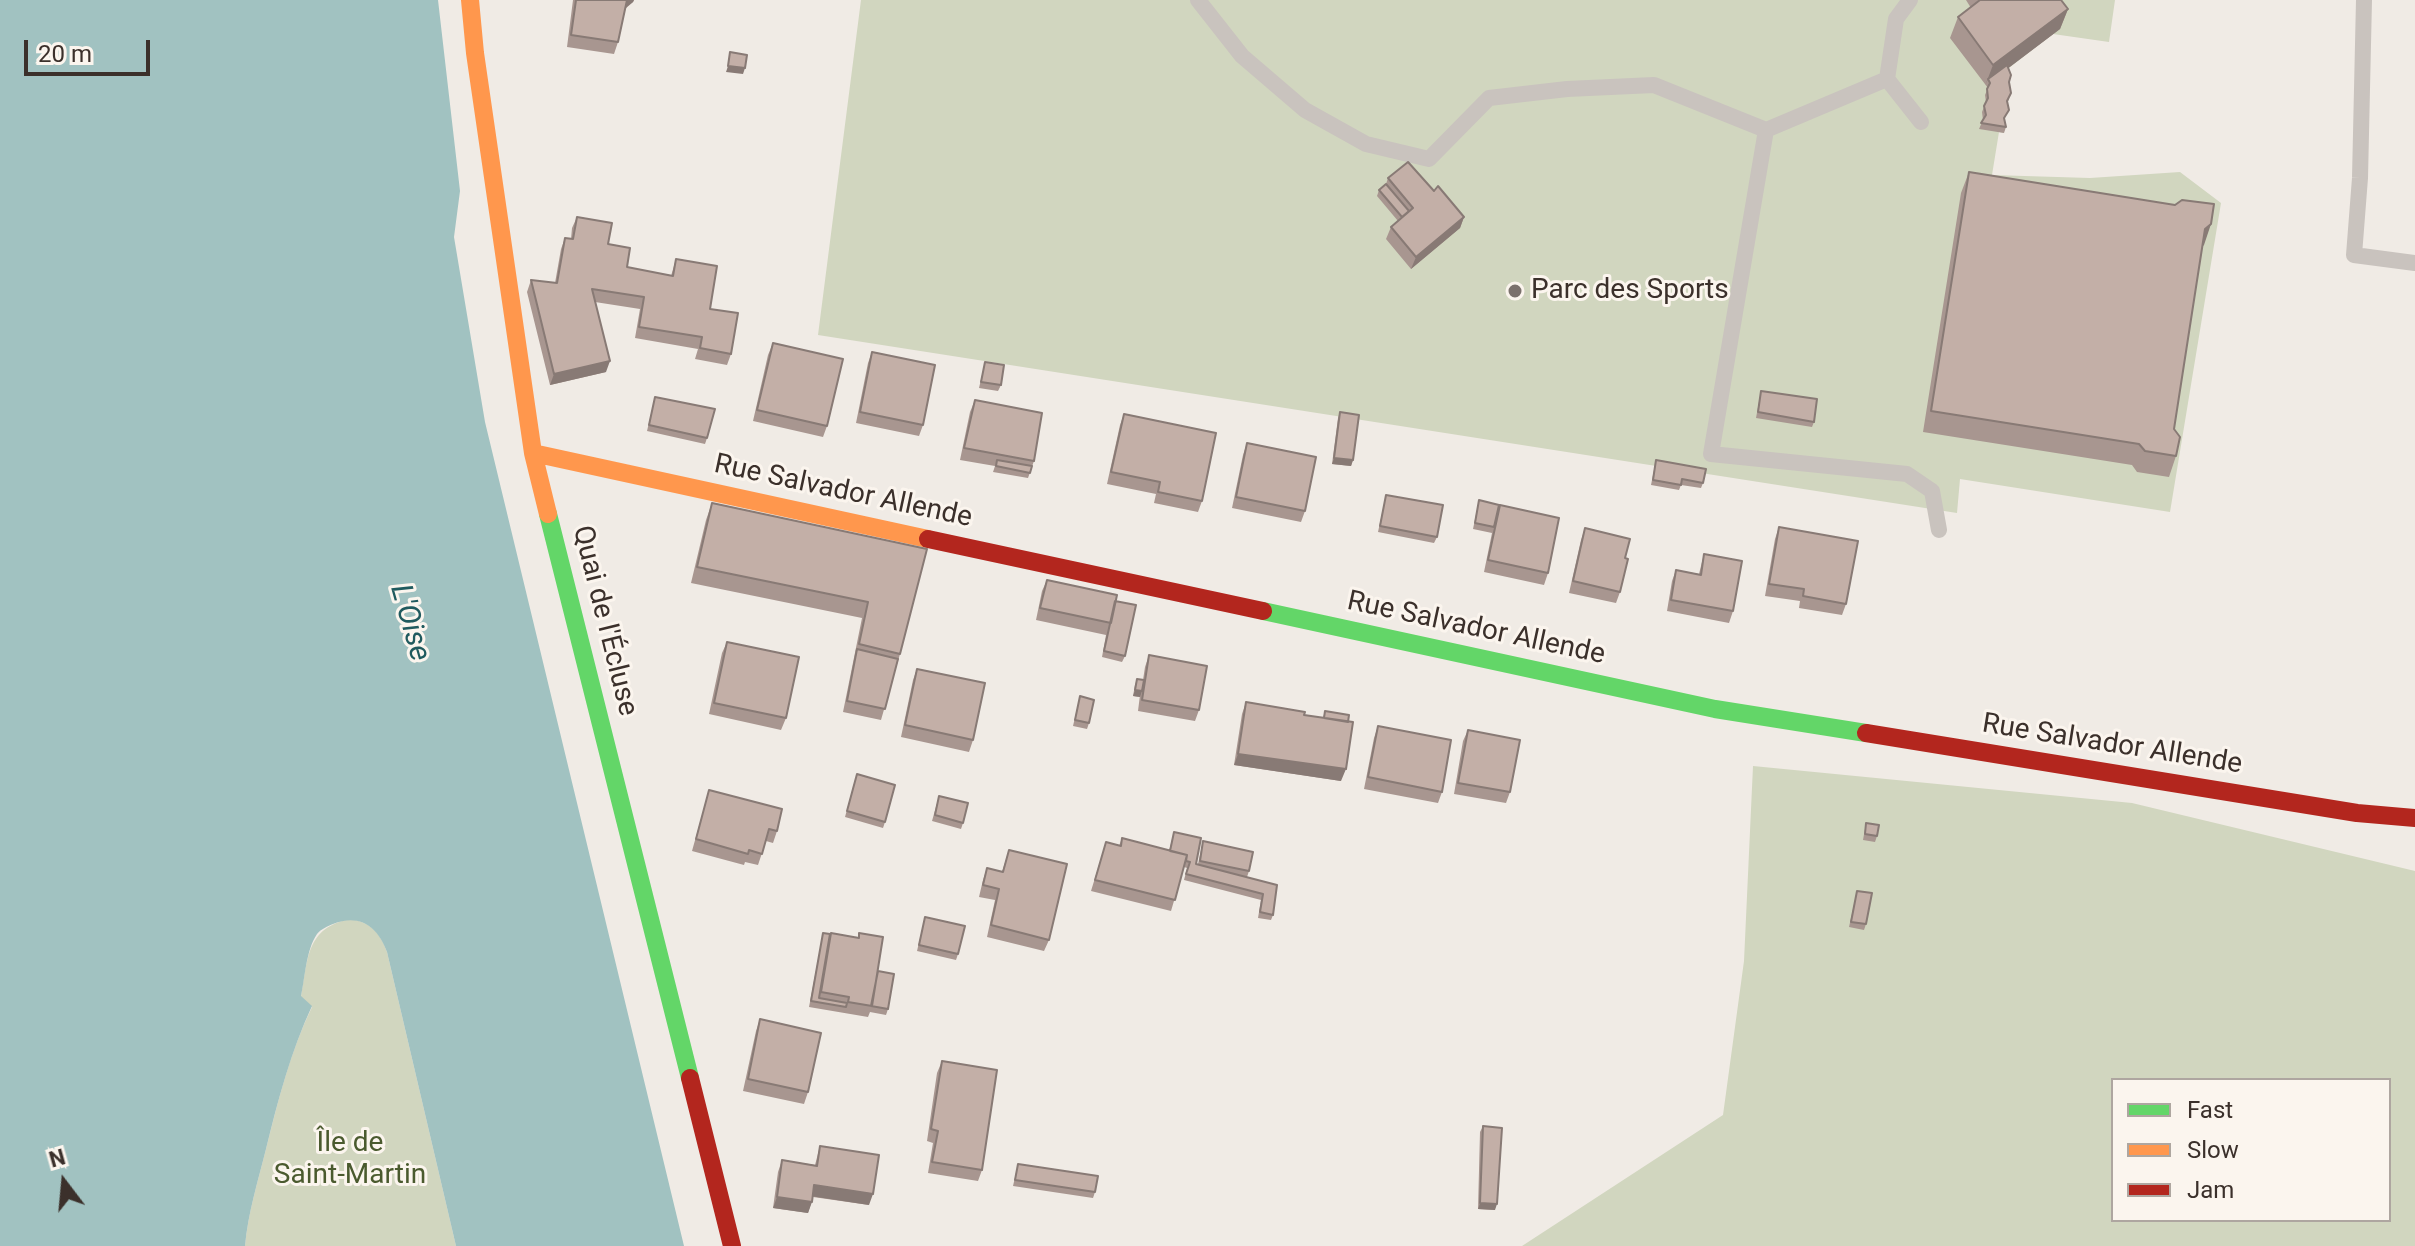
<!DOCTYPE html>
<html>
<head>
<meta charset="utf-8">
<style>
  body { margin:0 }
  #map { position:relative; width:2415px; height:1246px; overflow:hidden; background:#f0ebe5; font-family:Roboto,sans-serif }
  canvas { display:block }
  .legend { position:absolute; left:2111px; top:1078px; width:280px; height:144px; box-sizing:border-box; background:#fbf5ee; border:2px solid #aea6a0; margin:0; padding:10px 14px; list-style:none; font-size:24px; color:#3b302b }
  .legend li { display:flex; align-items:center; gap:16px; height:40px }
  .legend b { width:40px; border:2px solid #aea6a0 }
  .north { position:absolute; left:24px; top:1142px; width:80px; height:80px; -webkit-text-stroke:6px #fbf5ee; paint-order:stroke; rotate:344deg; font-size:22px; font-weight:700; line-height:32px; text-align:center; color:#3b302b }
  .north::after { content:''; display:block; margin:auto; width:28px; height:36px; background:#3b302b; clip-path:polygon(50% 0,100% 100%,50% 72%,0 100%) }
  .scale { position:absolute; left:24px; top:40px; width:126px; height:36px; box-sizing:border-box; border:4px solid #3b302b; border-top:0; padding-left:10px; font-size:24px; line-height:28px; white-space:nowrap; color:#3b302b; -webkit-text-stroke:6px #fbf5ee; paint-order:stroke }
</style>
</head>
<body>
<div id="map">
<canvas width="2415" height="1246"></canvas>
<ul class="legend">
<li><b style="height:10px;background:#63d668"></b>Fast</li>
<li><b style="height:10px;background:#ff974d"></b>Slow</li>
<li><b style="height:10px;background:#b3261e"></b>Jam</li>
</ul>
<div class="north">N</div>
<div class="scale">20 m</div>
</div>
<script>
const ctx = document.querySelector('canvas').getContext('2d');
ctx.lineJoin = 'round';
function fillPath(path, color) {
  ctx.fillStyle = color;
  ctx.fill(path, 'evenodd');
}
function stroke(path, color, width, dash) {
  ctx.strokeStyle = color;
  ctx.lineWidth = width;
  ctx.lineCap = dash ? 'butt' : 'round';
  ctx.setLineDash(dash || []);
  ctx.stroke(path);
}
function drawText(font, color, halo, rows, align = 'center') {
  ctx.font = font + ' Roboto,sans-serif';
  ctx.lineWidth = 6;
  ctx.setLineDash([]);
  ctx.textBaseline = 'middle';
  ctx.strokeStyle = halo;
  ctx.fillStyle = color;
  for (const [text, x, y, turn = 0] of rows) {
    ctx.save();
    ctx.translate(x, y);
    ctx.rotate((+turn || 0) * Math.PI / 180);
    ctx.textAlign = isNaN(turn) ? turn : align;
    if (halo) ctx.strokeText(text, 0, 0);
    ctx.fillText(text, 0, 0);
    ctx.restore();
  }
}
fillPath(new Path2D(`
  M861,0H2115L2109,42L2053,34L2005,71L2009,99L2004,107L2006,116L2002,123L2004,133L1999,132L1992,175L2090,178L2180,172L2221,203L2170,512L1960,479L1957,513L818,335Z
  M1753,766L2132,803L2415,871V1246H1522L1723,1115L1744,961ZM2113,1080H2389V1220H2113Z
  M351,919C372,923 380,933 387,952L456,1246H245C248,1213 258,1181 266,1149C278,1101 290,1052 312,1007L301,997C308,959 306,927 351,919Z`), '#d1d6bf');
fillPath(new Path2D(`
  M0,0H438L460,191L454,237L485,422L684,1246H456L387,952C378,927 360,913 333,924C328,926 321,929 317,934C306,950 305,978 301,996L312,1006C291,1051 278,1100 266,1149C258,1181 248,1213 245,1246H0Z`), '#a1c2c1');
stroke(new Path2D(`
  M1198,0L1242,56L1305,110L1366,144L1429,159L1489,98L1567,89L1654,85L1766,130L1711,454L1907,474L1932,491L1939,530
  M2364,0L2360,178L2354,255L2415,263
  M1887,79L1896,19L1910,0
  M1766,130L1887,79L1921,122`), '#c9c3be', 16);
stroke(new Path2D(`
  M548,514L690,1078
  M1263,611L1715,709L1866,733`), '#63d668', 18);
stroke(new Path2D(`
  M470,0L475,53L533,453L548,514
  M533,453L928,539`), '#ff974d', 18);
stroke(new Path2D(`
  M928,539L1263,611
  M1866,733L2357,813L2415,818
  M690,1078L732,1246`), '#b3261e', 18);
fillPath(new Path2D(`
  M573,0H634L633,2L625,9L618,42L614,54L567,47Z
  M1966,0H2061L2068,9L2060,29L2008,68L2009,99L2007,103L2009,110L2004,119L2006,127L2004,133L1979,129L1983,120L1982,112L1986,102L1985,95L1988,88L1950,38L1958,17L1971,8Z
  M1969,172L2204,245L2202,246L2174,429L2176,456L2169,477L2137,472L2132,465L1923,432L1961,193Z
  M1388,178L1434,191L1464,217L1460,228L1411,269L1386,239L1391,227L1398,221L1377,196L1379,190L1386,184Z
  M577,217L608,244L627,267L671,276L676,259L710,309L731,354L727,365L695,359L698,349L635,338L640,309L595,302L606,372L550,385L527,292L531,280L555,283L561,249L565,238L571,239L572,228Z
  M773,343L827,426L823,437L753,421L768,355Z
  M872,352L923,425L919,436L856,423L868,363Z
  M985,362L1001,385L998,391L979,388Z
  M1761,391L1814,422L1812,427L1756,418Z
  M655,397L707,438L705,444L647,431Z
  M975,400L1034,461L1028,478L993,472L995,466L960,460L970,412Z
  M1340,412L1353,460L1351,466L1332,464L1338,418Z
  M1124,414L1202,501L1198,512L1154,503L1156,494L1107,484L1120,425Z
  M1247,443L1305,511L1301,522L1232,508L1243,455Z
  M1656,460L1703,483L1701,488L1681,485L1679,490L1651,485Z
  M1386,495L1437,537L1434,543L1378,532Z
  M1479,500L1548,573L1544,585L1484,572L1492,533L1473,529Z
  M712,503L927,549L900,654L881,720L843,712L862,618L691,583L706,520Z
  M1779,527L1846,604L1842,615L1799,608L1800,601L1765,596L1775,539Z
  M1585,528L1625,558L1620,592L1616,603L1569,593L1581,540Z
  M1704,554L1733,611L1729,623L1667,611L1672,581L1676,570L1699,574Z
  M1047,580L1115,601L1125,656L1122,662L1102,657L1106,635L1036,620L1042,591Z
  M727,642L786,718L781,730L709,714L722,653Z
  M1149,655L1199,710L1195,721L1138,711L1140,695V697L1133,696L1135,685L1137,679L1143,680L1145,667Z
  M917,669L973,740L969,752L901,737L913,680Z
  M1080,696L1089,723L1087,729L1073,726Z
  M1246,702L1304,715L1323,718L1325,711L1341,781L1234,765L1242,714Z
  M1378,726L1442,792L1438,803L1364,789L1374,738Z
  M1468,730L1510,792L1506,803L1454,794L1463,741Z
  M855,780L885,822L883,828L845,817Z
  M709,790L777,831L773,843L766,841L758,865L745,862L744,865L692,851Z
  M939,796L963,823L961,829L932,821Z
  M1866,823L1877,836L1875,842L1863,840Z
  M1174,832L1196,864H1198L1203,841L1249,871L1247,877L1277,885L1273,915L1271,920L1258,918L1261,900L1184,880L1187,868L1184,867L1171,911L1091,891L1106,842L1119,846L1122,838L1169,851Z
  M1009,850L1049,940L1044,951L987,937L995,900L979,897L983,880L987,868L1002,872Z
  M1857,891L1866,924L1864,930L1849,927Z
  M925,917L958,954L956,960L917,951Z
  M823,933L858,938L859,933L878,971L888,1009L886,1015L870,1012L868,1017L809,1007Z
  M760,1019L808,1092L804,1104L743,1091L756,1031Z
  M942,1061L982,1170L978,1181L928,1173L933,1143L927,1141L937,1073Z
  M1483,1126L1495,1210L1478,1209L1480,1132Z
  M820,1146L869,1205L813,1197L808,1213L773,1208L778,1172L782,1160L815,1165Z
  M1018,1164L1095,1192L1093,1198L1013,1186Z`), '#a89690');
fillPath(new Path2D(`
  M626,0H634L633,2L623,10Z
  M2068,9L2060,29L1990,82L1988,79L1985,86L1993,65Z
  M728,66L745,68L743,74L726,72Z
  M1464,217L1460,228L1411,269L1416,257Z
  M2211,224L2204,245L2197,250L2205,229Z
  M610,361L606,372L550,385L554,374Z
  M1334,458L1353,460L1351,466L1332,464Z
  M1135,690L1142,691L1140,697L1133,696Z
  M1238,754L1346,769L1341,781L1234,765Z
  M814,1185L873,1194L869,1205L810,1196Z
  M777,1197L812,1202L808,1213L773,1208Z
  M1480,1203L1497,1204L1495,1210L1478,1209Z`), '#887a75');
const building = new Path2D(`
  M576,0H627L618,42L571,35Z
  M1980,0H2061L2068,9L1993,65L1958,17Z
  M730,52L747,55L745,68L728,66Z
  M2007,65L2011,75L2009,82L2011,93L2007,101L2009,110L2004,118L2006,127L1981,123L1986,115L1984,106L1988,98L1987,89L1990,83L1988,79Z
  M1408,162L1434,191L1438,186L1464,217L1416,257L1391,227L1413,208L1388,178Z
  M1969,172L2175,205L2182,200L2214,204L2211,224L2205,229L2174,429L2180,437L2176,456L2145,451L2139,444L1931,411Z
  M1386,184L1409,211L1402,217L1379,190Z
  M577,217L612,223L608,244L630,248L627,267L673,276L676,259L717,266L710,309L738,313L731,354L700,348L702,337L639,327L644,297L592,289L610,361L554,374L531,280L557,283L565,238L573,239Z
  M773,343L843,359L827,426L757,410Z
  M872,352L935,365L923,425L860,412Z
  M985,362L1004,365L1001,385L981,382Z
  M1761,391L1817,399L1814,422L1758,412Z
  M655,397L715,409L707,438L649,425Z
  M975,400L1042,413L1034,461L964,448Z
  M1340,412L1359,415L1353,460L1334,458Z
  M1124,414L1216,433L1202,501L1158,492L1160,482L1111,472Z
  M1247,443L1316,457L1305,511L1236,497Z
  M997,460L1032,466L1030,473L996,466Z
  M1656,460L1706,469L1703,483L1682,479L1681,485L1653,480Z
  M1386,495L1443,505L1437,537L1380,526Z
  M1479,500L1499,505L1494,527L1475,523Z
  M712,503L927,549L900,654L859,644L868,602L697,567Z
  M1500,505L1559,518L1548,573L1488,560Z
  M1779,527L1858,541L1846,604L1803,596L1804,589L1769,584Z
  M1585,528L1630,539L1625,558L1628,559L1620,592L1573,581Z
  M1704,554L1742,561L1733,611L1671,600L1676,570L1701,575Z
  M1047,580L1117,595L1111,623L1040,608Z
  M1115,601L1136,605L1125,656L1104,651Z
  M727,642L799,657L786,718L714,703Z
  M857,649L898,659L885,709L847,701Z
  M1149,655L1207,666L1199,710L1142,700Z
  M917,669L985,683L973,740L905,725Z
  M1137,679L1144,680L1142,691L1135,690Z
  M1080,696L1094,700L1089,723L1075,720Z
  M1246,702L1305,712L1304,715L1353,722L1346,769L1238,754Z
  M1325,711L1349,715L1348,722L1324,718Z
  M1378,726L1451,740L1442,792L1368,777Z
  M1468,730L1520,740L1510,792L1458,783Z
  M857,774L895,785L885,822L847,811Z
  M709,790L782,809L777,831L769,829L762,854L749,850L748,854L696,839Z
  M939,796L968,803L963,823L935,815Z
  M1866,823L1879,825L1877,836L1865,834Z
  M1174,832L1201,838L1196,864L1277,885L1273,915L1260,912L1263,894L1186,874L1190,862L1186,861L1187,855L1170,851Z
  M1122,838L1187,855L1175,900L1095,880L1106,842L1121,846Z
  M1203,841L1253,852L1249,871L1200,861Z
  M1009,850L1067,864L1049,940L991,925L999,889L983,885L987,868L1003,872Z
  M1857,891L1872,893L1866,924L1851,922Z
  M925,917L965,926L958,954L919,945Z
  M823,933L830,934L819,998L847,1003L846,1007L811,1001Z
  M831,933L859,938V933L883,937L872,1006L848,1002L849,997L821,992Z
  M878,971L894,974L888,1009L871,1006Z
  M760,1019L821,1033L808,1092L748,1079Z
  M942,1061L997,1070L982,1170L932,1162L938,1131L931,1129Z
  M1483,1126L1502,1128L1497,1204L1480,1203Z
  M820,1146L879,1155L873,1194L814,1185L812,1202L777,1197L782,1160L817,1166Z
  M1018,1164L1098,1176L1095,1192L1015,1180Z`);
fillPath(building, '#c3afa7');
stroke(building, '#887a75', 2);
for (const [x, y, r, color] of [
  [1515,291,8,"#7a716c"]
]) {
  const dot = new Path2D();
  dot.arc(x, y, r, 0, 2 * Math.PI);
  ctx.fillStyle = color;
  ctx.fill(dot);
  stroke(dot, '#fbf5ee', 3);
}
drawText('28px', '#3b302b', '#fbf5ee', [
  ["Parc des Sports",1531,291]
], 'left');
drawText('28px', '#3b302b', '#fbf5ee', [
  ["Rue Salvador Allende",843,492,12],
  ["Quai de l'Écluse",604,621,76],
  ["Rue Salvador Allende",1476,629,12],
  ["Rue Salvador Allende",2112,745,9]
]);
drawText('28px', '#4a5a2e', '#fbf5ee', [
  ["Île de",350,1144],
  ["Saint-Martin",350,1176]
]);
drawText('italic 30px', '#1f5a5e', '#fbf5ee', [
  ["L'Oise",409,623,74]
]);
</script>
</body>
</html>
